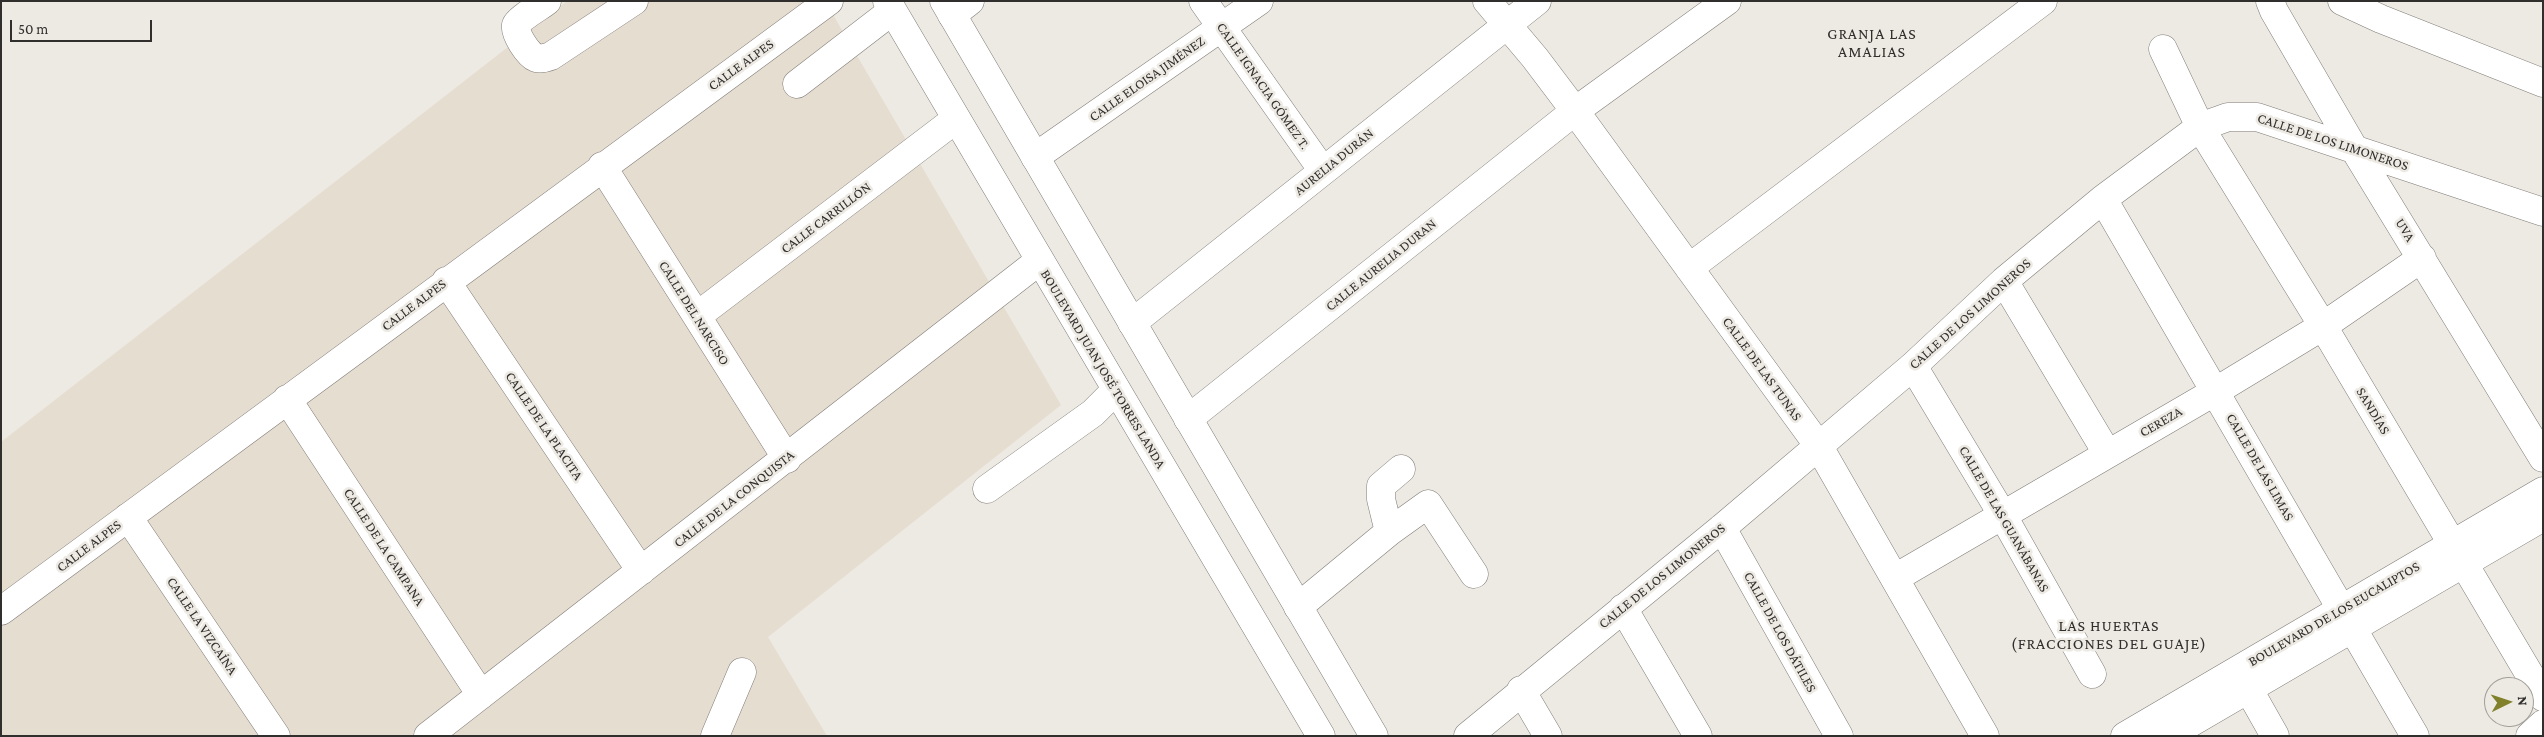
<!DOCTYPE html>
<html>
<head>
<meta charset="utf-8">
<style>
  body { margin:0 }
  #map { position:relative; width:2544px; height:737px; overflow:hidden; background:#ede9e3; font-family:"Crimson Pro",serif }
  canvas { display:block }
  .frame { position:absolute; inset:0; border:2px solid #312f2d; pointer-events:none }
  .north { position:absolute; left:2484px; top:677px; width:50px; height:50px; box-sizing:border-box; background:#ede9e3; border:1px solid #a29f9a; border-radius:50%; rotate:86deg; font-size:14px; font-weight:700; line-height:20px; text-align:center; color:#312f2d }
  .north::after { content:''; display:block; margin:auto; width:18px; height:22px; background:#80812a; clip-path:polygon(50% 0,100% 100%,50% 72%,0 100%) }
  .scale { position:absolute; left:10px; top:20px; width:142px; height:22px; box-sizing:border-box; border:2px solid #312f2d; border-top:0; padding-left:6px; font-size:15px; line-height:18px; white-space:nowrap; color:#312f2d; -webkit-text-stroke:4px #ede9e3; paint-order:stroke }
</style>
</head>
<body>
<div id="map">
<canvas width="2544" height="737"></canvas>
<div class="frame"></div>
<div class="north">N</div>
<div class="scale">50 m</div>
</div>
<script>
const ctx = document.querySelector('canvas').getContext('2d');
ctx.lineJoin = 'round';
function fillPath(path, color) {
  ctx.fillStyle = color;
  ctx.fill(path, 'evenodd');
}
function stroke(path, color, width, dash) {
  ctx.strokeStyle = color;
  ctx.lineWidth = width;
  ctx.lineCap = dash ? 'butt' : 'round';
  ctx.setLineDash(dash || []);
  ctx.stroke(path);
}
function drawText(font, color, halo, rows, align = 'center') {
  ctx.font = font + ' "Crimson Pro",serif';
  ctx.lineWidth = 5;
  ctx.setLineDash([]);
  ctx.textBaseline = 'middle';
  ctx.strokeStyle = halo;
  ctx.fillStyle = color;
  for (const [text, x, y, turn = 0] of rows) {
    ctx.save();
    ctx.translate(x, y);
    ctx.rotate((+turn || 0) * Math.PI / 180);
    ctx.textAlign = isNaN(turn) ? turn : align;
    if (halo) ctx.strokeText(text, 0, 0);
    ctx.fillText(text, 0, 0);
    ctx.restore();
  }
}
fillPath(new Path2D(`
  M567,1H825L1061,405L768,637L827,736H1V442Z`), '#e6ddd1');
const minor = new Path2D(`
  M547,1C541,6 518,19 516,25C514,33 528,55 536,58C541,59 546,58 551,56L634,1
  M1203,1L1323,171
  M1487,1L1535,58L1575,111L1818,445L1985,736
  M2270,1L2274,11L2353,147L2543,458
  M2342,1L2381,19L2543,83
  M952,15L970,1
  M2163,49L2200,127L2323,326L2543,697
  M797,84L892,11
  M1035,157L1259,1
  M602,166L787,459
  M2103,199L2415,736
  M1689,268L2043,1
  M446,281L641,571
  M2004,281L2107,453
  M697,316L956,119
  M1132,323L1537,1
  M1913,366L2002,514L2092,674
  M287,399L481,695
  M1188,419L1575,111L1727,1
  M987,489L1093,413L1116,390
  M128,517L276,736
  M1722,528L1839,736
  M1389,532L1381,499V486L1401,469
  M1895,578L2216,391L2323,326L2422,258
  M1298,607L1389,532L1428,504L1474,574
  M1623,608L1698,736
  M1,611L829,1
  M2240,674L2275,736
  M1521,690L1548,736
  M428,736L1039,261
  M715,736L742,672
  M1468,736L1722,528L1913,366L2004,281L2103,199L2200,127L2228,117H2257L2543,212
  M2125,736L2543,491
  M2168,736L2543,517
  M2530,736L2543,724`);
const major = new Path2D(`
  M887,1L1321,736
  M944,1L1374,736`);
stroke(minor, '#817d78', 29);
stroke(major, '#817d78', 29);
stroke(minor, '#fff', 28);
stroke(major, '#fff', 28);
drawText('14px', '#312f2d', '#ede9e3', [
  ["CALLE ALPES",741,65,-36],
  ["CALLE ELOISA JIMÉNEZ",1147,79,-35],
  ["CALLE IGNACIA GÓMEZ T.",1263,86,55],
  ["CALLE DE LOS LIMONEROS",2333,142,18],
  ["AURELIA DURÁN",1334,162,-39],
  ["CALLE CARRILLÓN",826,218,-37],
  ["UVA",2405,230,58],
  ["CALLE AURELIA DURAN",1381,265,-39],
  ["CALLE ALPES",414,305,-37],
  ["CALLE DEL NARCISO",694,313,58],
  ["CALLE DE LOS LIMONEROS",1970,314,-42],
  ["BOULEVARD JUAN JOSÉ TORRES LANDA",1103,369,59],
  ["CALLE DE LAS TUNAS",1762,369,54],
  ["SANDÍAS",2373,411,59],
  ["CEREZA",2161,422,-30],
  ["CALLE DE LA PLACITA",544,426,56],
  ["CALLE DE LAS LIMAS",2260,467,60],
  ["CALLE DE LA CONQUISTA",734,499,-38],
  ["CALLE DE LAS GUANÁBANAS",2004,519,60],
  ["CALLE ALPES",89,546,-37],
  ["CALLE DE LA CAMPANA",384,547,57],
  ["CALLE DE LOS LIMONEROS",1662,576,-39],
  ["BOULEVARD DE LOS EUCALIPTOS",2334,614,-30],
  ["CALLE LA VIZCAÍNA",202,626,56],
  ["CALLE DE LOS DÁTILES",1780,632,61]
]);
ctx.letterSpacing = '1px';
drawText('16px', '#312f2d', '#ede9e3', [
  ["GRANJA LAS",1872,34],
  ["AMALIAS",1872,52],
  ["LAS HUERTAS",2109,626],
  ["(FRACCIONES DEL GUAJE)",2109,644]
]);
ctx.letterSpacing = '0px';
</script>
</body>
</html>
